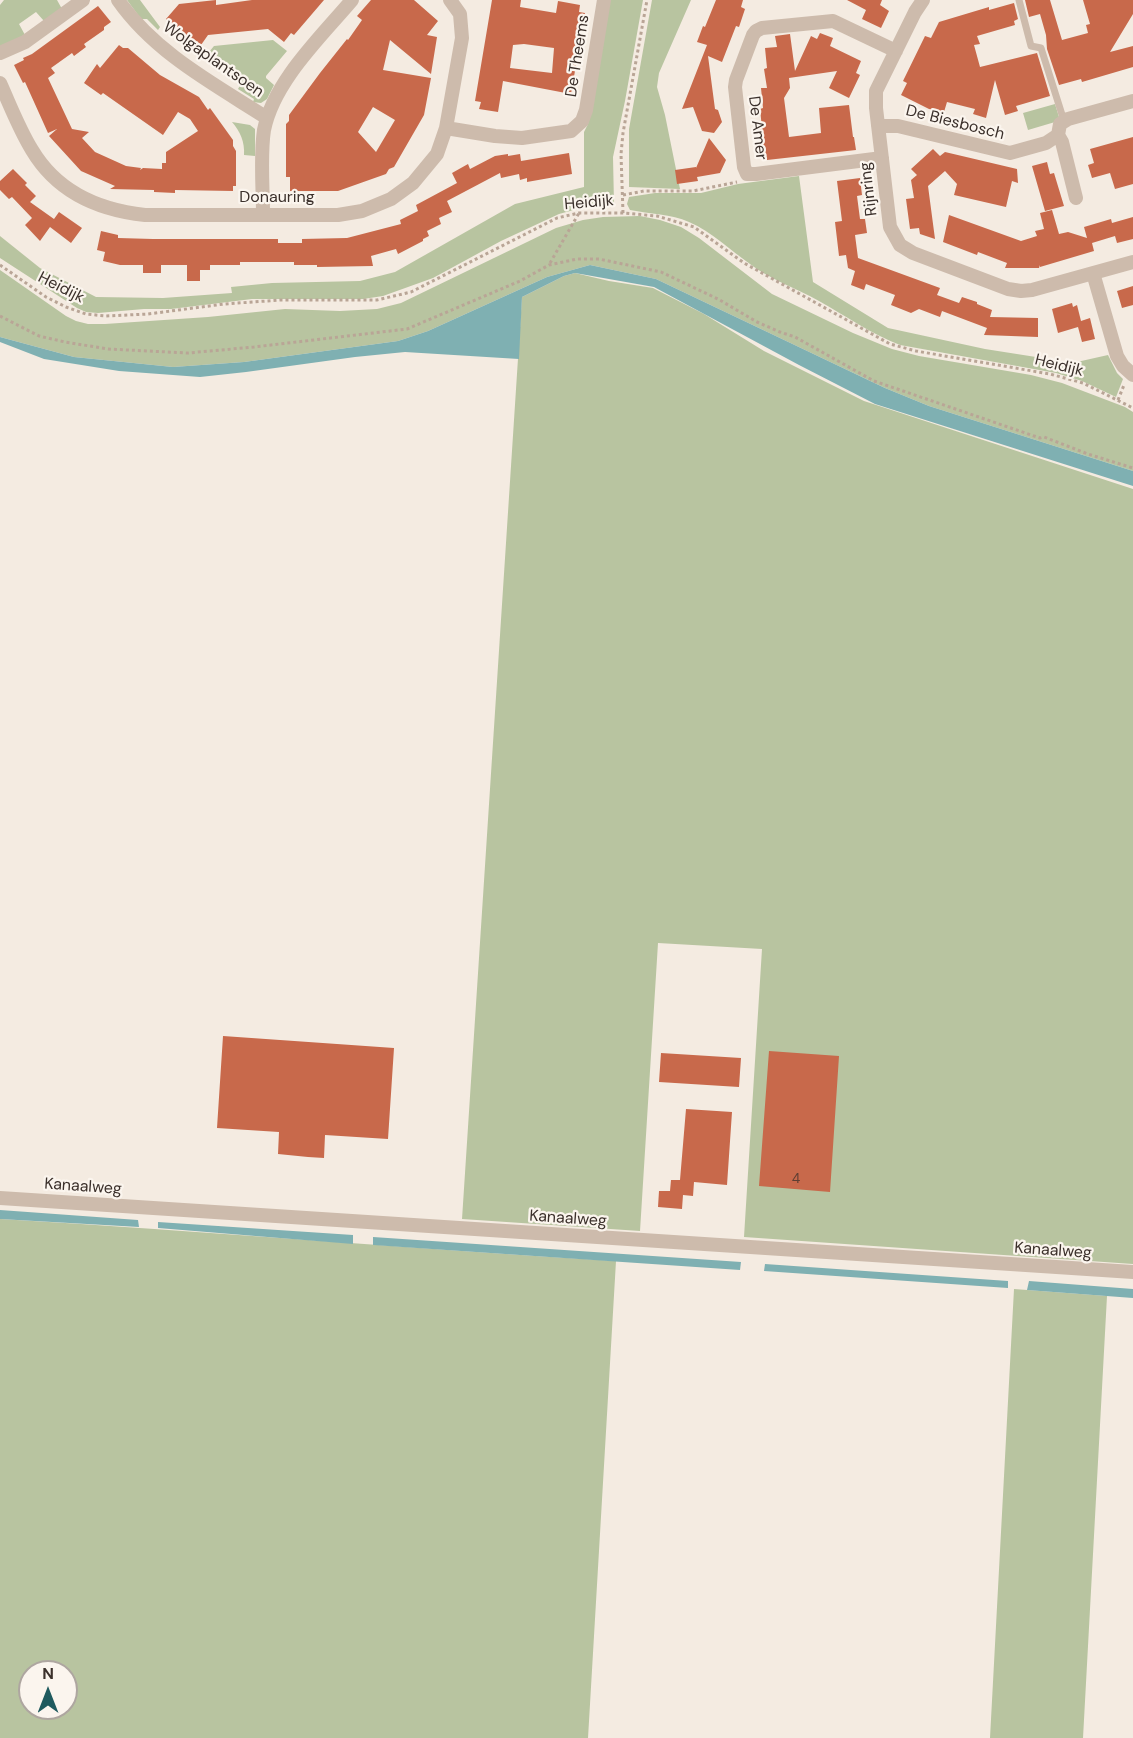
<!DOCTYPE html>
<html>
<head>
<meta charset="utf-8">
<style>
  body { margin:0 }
  #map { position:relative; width:1133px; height:1738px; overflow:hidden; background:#f4ebe1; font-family:"DM Sans",sans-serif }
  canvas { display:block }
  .north { position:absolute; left:18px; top:1660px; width:60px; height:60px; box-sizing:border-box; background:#fbf5ee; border:2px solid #aea6a0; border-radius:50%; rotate:0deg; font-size:16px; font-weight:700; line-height:24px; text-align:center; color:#3b302b }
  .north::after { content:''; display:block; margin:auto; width:21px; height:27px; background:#1f5a5e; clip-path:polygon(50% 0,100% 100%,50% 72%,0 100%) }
</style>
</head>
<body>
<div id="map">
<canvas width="1133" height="1738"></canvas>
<div class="north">N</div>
</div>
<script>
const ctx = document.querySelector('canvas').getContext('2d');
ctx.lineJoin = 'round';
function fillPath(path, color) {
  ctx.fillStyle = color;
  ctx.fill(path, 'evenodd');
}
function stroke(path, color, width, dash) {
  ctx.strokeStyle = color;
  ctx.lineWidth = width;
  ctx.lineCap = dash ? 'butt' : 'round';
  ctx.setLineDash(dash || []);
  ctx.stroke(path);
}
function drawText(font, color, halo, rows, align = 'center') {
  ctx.font = font + ' "DM Sans",sans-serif';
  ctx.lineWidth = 4.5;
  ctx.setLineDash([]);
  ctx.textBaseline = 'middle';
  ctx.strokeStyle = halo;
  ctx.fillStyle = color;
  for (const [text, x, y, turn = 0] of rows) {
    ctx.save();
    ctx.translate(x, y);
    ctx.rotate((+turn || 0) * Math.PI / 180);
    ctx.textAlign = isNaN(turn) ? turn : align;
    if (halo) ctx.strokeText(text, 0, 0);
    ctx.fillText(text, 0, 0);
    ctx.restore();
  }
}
fillPath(new Path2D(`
  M4,0H57L62,9L44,21L36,12L19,24L25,35L0,48V5Z
  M127,0H140L160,27L158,30L147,19H141Z
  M608,0H643L625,101L613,157L614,204L581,208L559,214L501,241L433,278L383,296L363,299H252L171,309H144L98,313L86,312L77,308L0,258V236L40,268L96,297L163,298L232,293L231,287L272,283L360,281L395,272L515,204L584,187V132L588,124Z
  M652,0H691L659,73L657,87L665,115L680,189L629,187V129Z
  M273,40L287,51L266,76V78L274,85L267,99L261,103L253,102L254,99L238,89L242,82L204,58L214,46Z
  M1055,104L1059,117L1055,122L1028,130L1023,113Z
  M232,122L250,125L255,129V156L244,155C245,142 240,131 232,122Z
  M799,176L813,282L888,328L985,349L1055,360L1059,366L1108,355L1117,373L1123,379L1116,397L1082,381L1056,373L900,345C871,334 846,316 819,301C796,288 771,280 750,264C730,250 712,232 689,222C671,214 650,214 630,210L627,204L629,197L655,193H701L738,184Z
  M640,216L660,220L681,227L699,238L772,294L853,333L892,349L919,356L1031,375L1062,383L1125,407L1133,412V471L929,406L885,388L656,279L590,265L547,277L428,331L398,341L244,362L173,367L74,357L0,337V270L66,316L76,321L88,324H105L208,317L285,309L340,311L377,309L401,303L556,228L583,220L603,217Z
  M575,273L609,281L653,288L704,314L764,351L864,401L1133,489V1264L744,1237L762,949L658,943L640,1231L462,1219L522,297L564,276Z
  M0,1219C206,1231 411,1249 616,1261L588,1738H0ZM30,1672H66V1708H30Z
  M1014,1289L1107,1296L1083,1738H990Z`), '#b8c4a0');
fillPath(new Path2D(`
  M590,265L656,279L885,388L929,406L1133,471V486L875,404L799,365L654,287L575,273L564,276L522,297L519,359L405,352L355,357L246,372L200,377L119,371L44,359L0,342V337L74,357L173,367L244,362L398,341L428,331L547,277Z
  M0,1210L138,1220L139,1227L0,1219Z
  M158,1222L353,1235V1244L158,1228Z
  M373,1237L741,1262L740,1270L373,1245Z
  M765,1264L1008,1281V1288L764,1271Z
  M1029,1281L1133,1289V1298L1027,1290Z`), '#7fb0b2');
fillPath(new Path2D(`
  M216,0V5L252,0H324L294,35L291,33L284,42L268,29L208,35L201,45L197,41L195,44L166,19L179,4Z
  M371,0H414L438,21L427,35L437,37L431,74L390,40L383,70L431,78L424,115L394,167L389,169L386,174L338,191H290V177H286V124L289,121V115L320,73L347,39L348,40L362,20L357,16ZM373,107L395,120L376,152L358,132Z
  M492,0H521L520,7L556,13L558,1L580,5L579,12L585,13L571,94L503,81L498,112L479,109L481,102L475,101ZM524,44L554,48L552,73L510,68L513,45Z
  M716,0H743L741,7L745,9L739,27L736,26L722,62L708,56L715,109L718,110L722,122L714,133L702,131L693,107L682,109L707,45L697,42L703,26L705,27Z
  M847,0H882L880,5L889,11L881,28L862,19L866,10Z
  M1025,0H1050L1062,40L1088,33L1086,25L1090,24L1083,0H1133V14L1110,52L1133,46V67L1082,82L1081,79L1059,85L1047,49L1046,35L1040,14L1029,17Z
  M1014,3L1018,19L1014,21L1015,25L977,36L980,44L974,45L980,67L1037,53L1050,96L1016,106L1018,111L1005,115L995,80L986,118L973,114L975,109L947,102L944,112L929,109L901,95L907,83L903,81L925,36L931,38L939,22L989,7V10Z
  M98,6L111,22L104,27V30L84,44L86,47L74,56L72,53L51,68L55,73L48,78L72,129L89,132L82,138L95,152L126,166L141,168L140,170L143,168L162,169V163H166V152L198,131L190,119L178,112L163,135L103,93L101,95L84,83L97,64L100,68L119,45L123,48H128L160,75L199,97L208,110L210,108L233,140V146L236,151V186H233V191L175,190V193L154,192V190L110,189L115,186L81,171L49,136L57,129L48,133L25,82L23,83L14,65L24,60L23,58L32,54Z
  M820,33L833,38L830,46L861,61L856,73L860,75L849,98L829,88L837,71L789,78L790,88L784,98L789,137L821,133L819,108L849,105L853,137H854L856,150L767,160L766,153L759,154L756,128H762L760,109L763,108L761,88H767L764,69L767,68L765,48L777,47L775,36L790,34L795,71L811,36L817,39Z
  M1133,137V184L1115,189L1110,173L1092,178L1088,165L1094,163L1090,149Z
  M709,138L726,160L720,173L697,177L698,181L677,184L675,170L696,167V168Z
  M933,149L940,156L945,152L1017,169L1018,183L1012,181L1006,207L954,195L957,184L945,171L928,186L935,239L920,234L919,228L910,229L906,199L914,198L911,180L917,175L911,169Z
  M569,153L572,174L527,182V178L520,180L519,174L501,178L500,173L447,201L452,212L439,218L441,224L427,231L429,236L423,239V241L398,254L396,249L371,256L373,266L317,267V265H294V262H240V265H210V270H200V281H187V265H161V273H143V265H120L103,261L105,252L97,250L101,231L118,235V238L153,239H278V243H302V239L347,238L401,224L400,220L418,211L416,205L457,183L452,173L468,164L470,169L495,156L508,154V156L520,154L521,161Z
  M1047,162L1050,174L1054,173L1064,206L1045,211L1032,166Z
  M13,169L27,183L25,185L36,196L30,202L54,219L59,212L82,228L71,243L50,227L40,241L25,225L32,218L12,197L9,199L0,190V181Z
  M860,178L862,195L857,196L860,219H865L867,233L855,235L858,258L940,288L937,295L959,303L962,297L977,302V304L992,310L990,317L1038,318V337L984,335L987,328L942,311L940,317L919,309L911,313L891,305L895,295L866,284L864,290L851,285L855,271L848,268L846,255L839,256L835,222L842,221L837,181Z
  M1052,210L1059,234L1068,232L1087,238L1084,227L1111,219L1112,223L1133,217V239L1117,243L1115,236L1092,243L1094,251L1040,267V265L1039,268H1005L1007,263L978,252L977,255L943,242L949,215L1021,241L1037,236L1035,231L1044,229L1040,213Z
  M1133,286V305L1122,308L1117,291Z
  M1072,303L1073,307L1077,305L1081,321L1090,318L1095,339L1082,342L1078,327L1058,333L1052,309Z
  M223,1036L394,1048L388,1139L325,1135L324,1158L308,1157L278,1154L279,1132L217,1128Z
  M769,1051L839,1056L830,1192L759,1186Z
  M661,1053L741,1058L739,1087L659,1082Z
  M686,1109L732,1112L727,1185L694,1182L693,1196L683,1195L682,1209L658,1207L659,1191H670L671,1180H680Z`), '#c8694b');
stroke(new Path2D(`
  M623,195L644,191H693L737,182
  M623,213L621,154L623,133L647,0
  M550,263L579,213
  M0,265L46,297L66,307L86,314L106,316L148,314L224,304L281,300H377L411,292L557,218L579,213H623L657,216L694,227L744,263L890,344L916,351L1050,374L1083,383L1133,408
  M0,316L39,336L65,342L108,349L188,353L254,347L407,329L520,281L549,265L577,259H599L661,272L718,299L757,322L780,332L795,337L874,381L1040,438L1044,437L1088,454L1133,468
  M1118,400L1124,385`), '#b9a596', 3, [3, 3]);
stroke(new Path2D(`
  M1019,0L1031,46L1041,48L1064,121`), '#cdbbac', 7);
stroke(new Path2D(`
  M118,0C155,53 214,84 267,118
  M923,0L915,12L876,91V108L890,227L900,245L913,253L1008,289L1021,291L1032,290L1133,262
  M0,53L25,42L83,0
  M0,83C10,105 19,129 32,150C57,192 98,210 145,215H338L362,211L391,199L413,183L437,154L446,128L462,38L460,14L450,0
  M878,126H898L1010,153L1046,143L1058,135
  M446,128L495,136L522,138L571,131L582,121L586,110L604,0
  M882,158L756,174H747L744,167L735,87L736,80L753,35L756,31L762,28L833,21L896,51
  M1076,198L1062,142L1058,135L1060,124L1068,119L1133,101
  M263,214C263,188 260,156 264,130C274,81 320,38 352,0
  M1093,273L1117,356L1123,366L1133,375
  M0,1198L1133,1272`), '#cdbbac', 14);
drawText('14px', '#5e3e33', null, [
  ["4",796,1179]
]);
drawText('16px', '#3b302b', '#fbf5ee', [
  ["De Theems",578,56,-81],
  ["Wolgaplantsoen",213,60,35],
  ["De Biesbosch",955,123,14],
  ["De Amer",757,128,83],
  ["Rijnring",869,189,-97],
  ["Donauring",277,198],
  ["Heidijk",589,203,-5],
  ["Heidijk",61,288,27],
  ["Heidijk",1059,366,14],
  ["Kanaalweg",83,1187,4],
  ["Kanaalweg",568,1219,4],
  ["Kanaalweg",1053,1251,4]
]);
</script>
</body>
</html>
